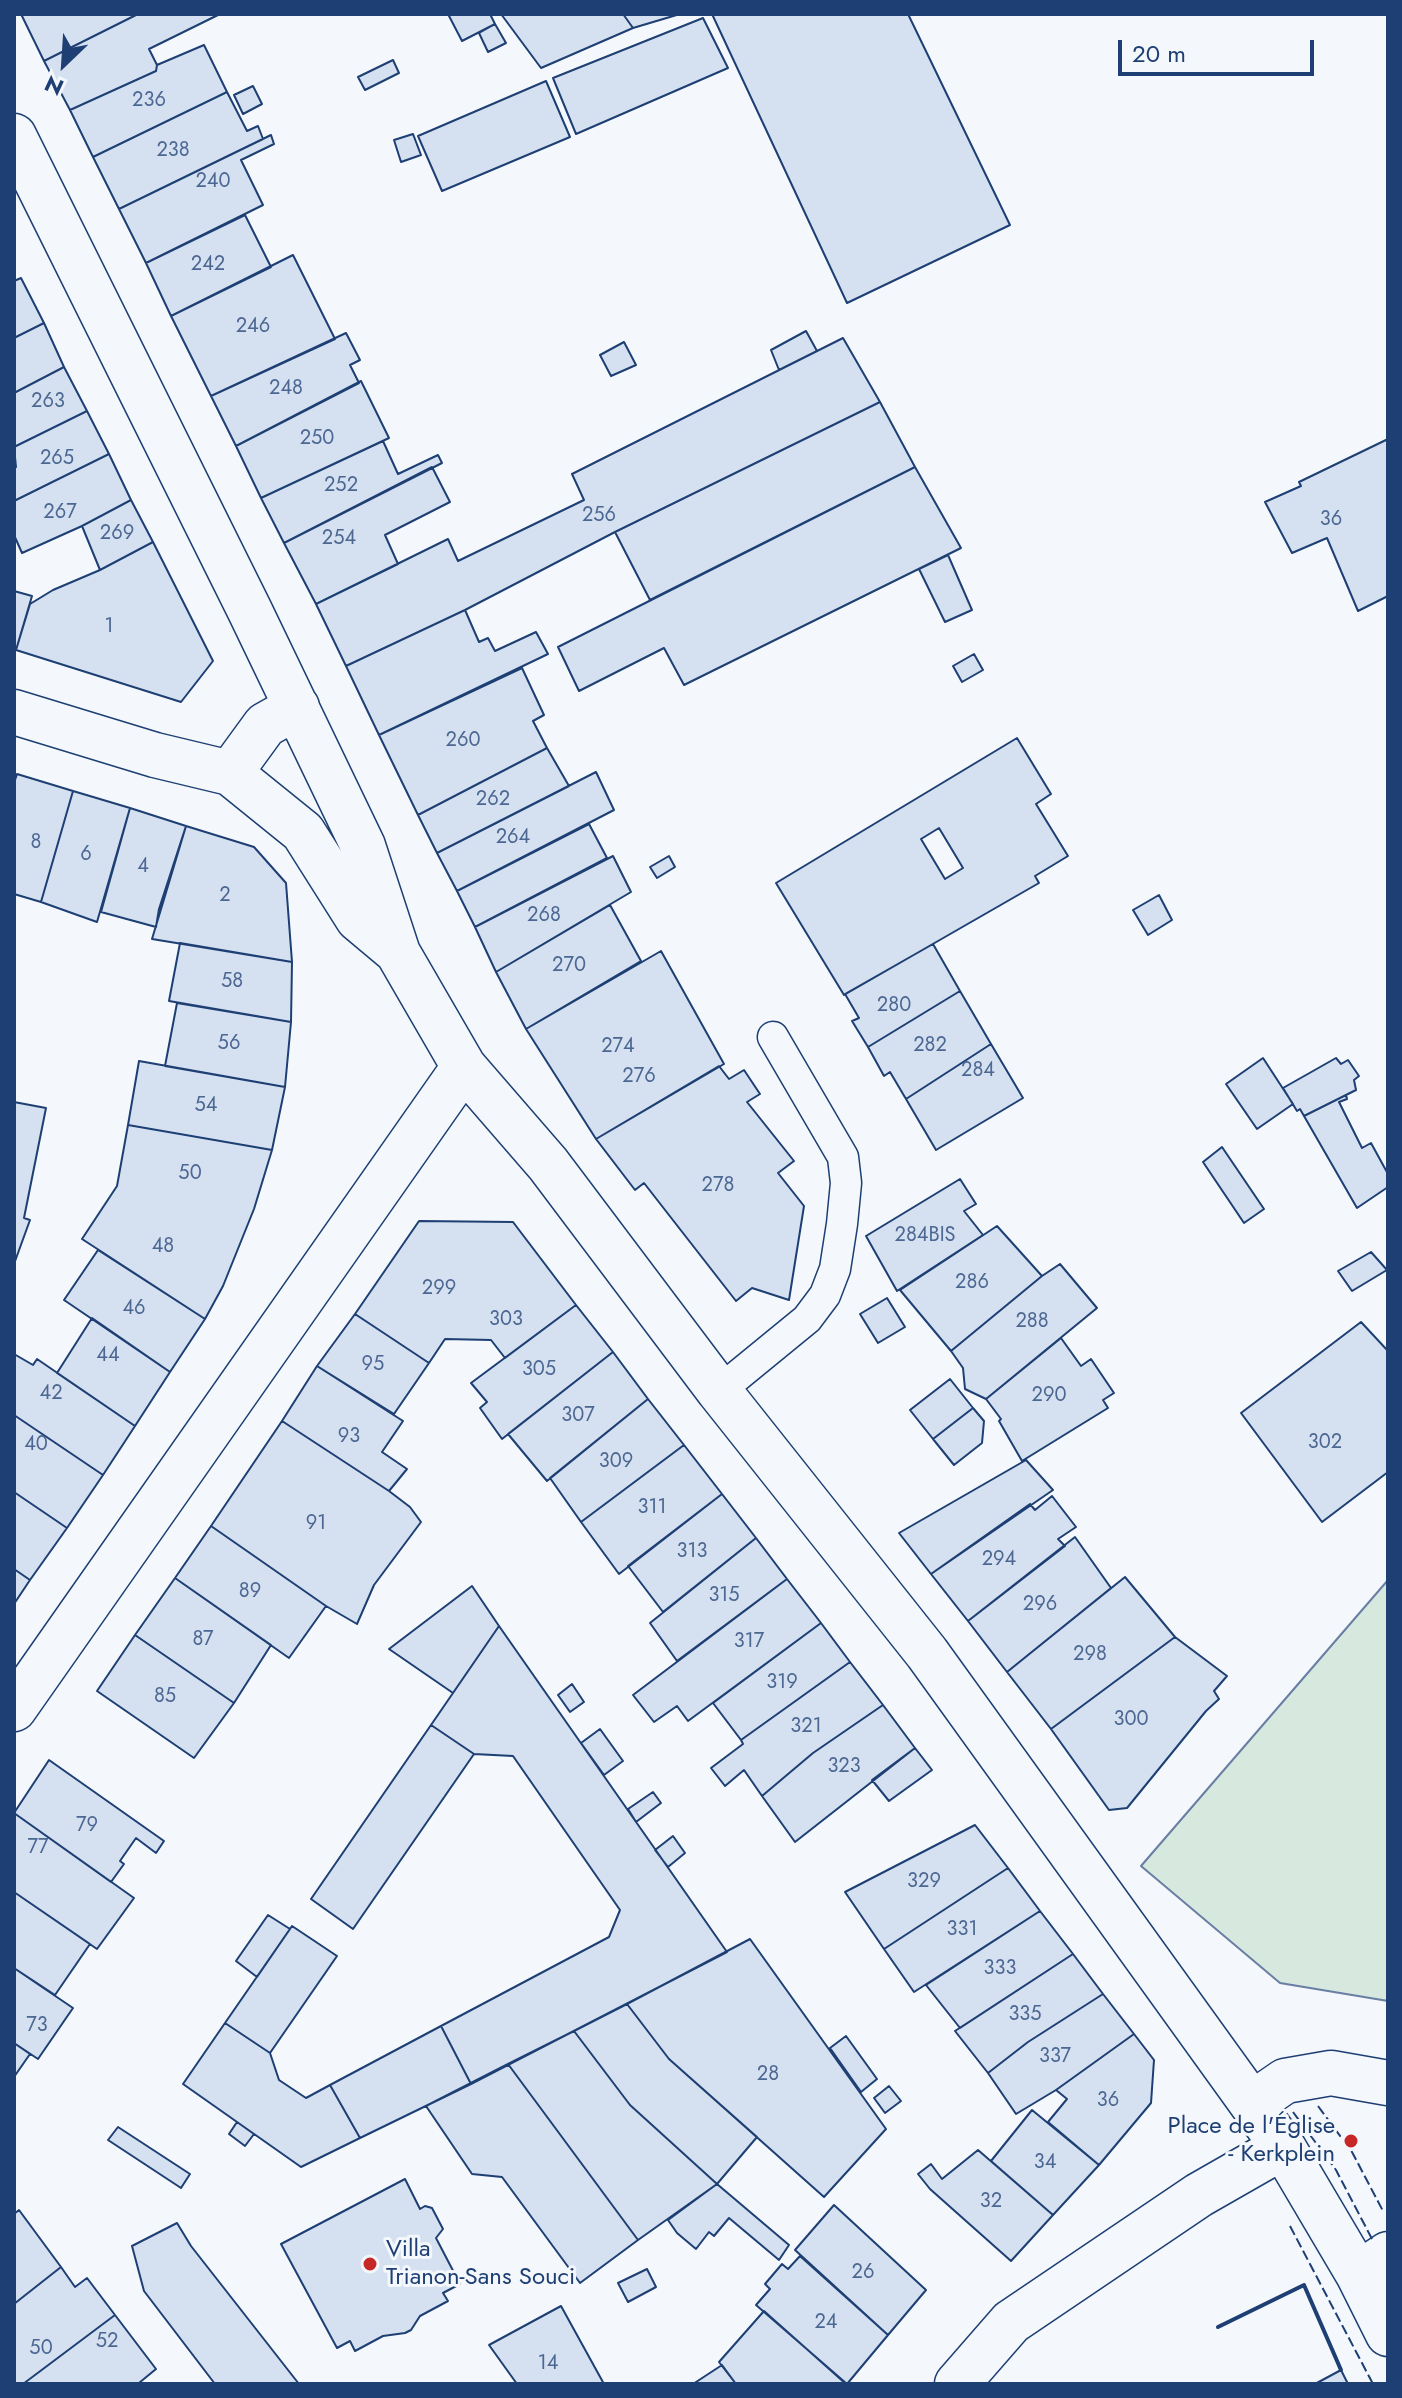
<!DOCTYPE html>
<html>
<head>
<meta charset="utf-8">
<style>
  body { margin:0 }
  #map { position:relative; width:1402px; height:2398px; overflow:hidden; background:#f4f7fb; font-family:Jost,sans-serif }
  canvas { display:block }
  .frame { position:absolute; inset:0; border:16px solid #1d3f73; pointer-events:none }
  .north { position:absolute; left:24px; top:24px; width:80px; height:80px; -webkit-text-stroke:6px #f4f7fb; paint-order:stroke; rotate:205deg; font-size:22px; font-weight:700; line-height:32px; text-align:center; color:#1d3f73 }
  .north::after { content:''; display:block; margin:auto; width:28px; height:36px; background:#1d3f73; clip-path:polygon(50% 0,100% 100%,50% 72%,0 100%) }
  .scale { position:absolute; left:1118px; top:40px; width:196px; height:36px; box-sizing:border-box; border:4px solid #1d3f73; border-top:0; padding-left:10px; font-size:24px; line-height:28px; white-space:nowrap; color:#1d3f73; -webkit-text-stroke:6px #f4f7fb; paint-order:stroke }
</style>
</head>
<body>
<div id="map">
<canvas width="1402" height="2398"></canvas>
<div class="frame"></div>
<div class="north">N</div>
<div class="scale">20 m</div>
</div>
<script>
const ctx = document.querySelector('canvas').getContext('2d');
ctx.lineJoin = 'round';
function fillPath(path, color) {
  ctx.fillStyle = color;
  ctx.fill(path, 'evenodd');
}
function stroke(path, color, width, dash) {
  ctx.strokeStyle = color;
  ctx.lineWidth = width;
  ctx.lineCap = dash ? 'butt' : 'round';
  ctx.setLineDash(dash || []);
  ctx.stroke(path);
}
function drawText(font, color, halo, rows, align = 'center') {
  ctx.font = font + ' Jost,sans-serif';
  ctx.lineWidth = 6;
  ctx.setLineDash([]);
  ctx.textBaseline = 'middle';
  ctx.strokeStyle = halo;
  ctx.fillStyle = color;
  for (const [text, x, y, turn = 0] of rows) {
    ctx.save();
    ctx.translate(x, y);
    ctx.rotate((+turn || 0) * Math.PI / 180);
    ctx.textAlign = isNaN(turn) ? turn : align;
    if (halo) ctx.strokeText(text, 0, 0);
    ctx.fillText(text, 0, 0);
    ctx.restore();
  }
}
const green = new Path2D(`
  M1388,1580V2001L1280,1983L1141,1866Z`);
fillPath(green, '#d7e8df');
stroke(green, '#687fa3', 2);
const building = new Path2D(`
  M21,14H138L44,61Z
  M138,14L218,15L149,49L157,65L156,71L70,110L44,61Z
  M448,14H490L495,24L462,41Z
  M501,14H623L633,28L541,68Z
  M623,14H680L633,28Z
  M712,14H908L1010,225L847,303Z
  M703,18L728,68L576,134L553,78Z
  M495,24L506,43L488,52L479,33Z
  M204,45L227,92L93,157L70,110L156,71L157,65Z
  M393,60L399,73L365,90L358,77Z
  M546,81L570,137L442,191L418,136Z
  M253,86L262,104L243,114L234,95Z
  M227,92L247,131L258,126L263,139L119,209L93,157Z
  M413,134L421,155L401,162L394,140Z
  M271,135L274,144L241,160L263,205L146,263L119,209Z
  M245,215L271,267L171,316L146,263Z
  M293,255L335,339L211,396L171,316Z
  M21,278L44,323L14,338V281Z
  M44,323L64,367L14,393V338Z
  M806,331L817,351L779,370L771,350Z
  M346,333L360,360L350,365L359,383L236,446L211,396Z
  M843,338L880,402L615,532L465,610L346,666L316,604L448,539L458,561L584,500L572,474Z
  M624,342L636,365L611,376L600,355Z
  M64,367L87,411L14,447V393Z
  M361,381L389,438L261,498L236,446Z
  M880,402L915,467L650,600L615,532Z
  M87,411L109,454L14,501V468L16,467L14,447Z
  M1388,439V596L1358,611L1327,538L1292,553L1265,502L1301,486L1299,482Z
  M383,441L398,474L438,455L442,463L284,543L261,498Z
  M109,454L131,500L82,526L22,553L14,535V501Z
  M432,467L450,502L385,535L398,564L316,604L284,543Z
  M915,467L961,548L684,685L664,648L579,691L558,647Z
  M131,500L153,542L100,570L82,526Z
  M153,542L213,661L181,702L16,650L30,604L53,590L100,570Z
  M948,555L972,610L945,622L919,569Z
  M14,591L32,596L16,650L14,649Z
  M465,610L479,642L488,638L495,651L536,632L548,654L379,735L346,666Z
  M974,654L983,670L962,682L953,666Z
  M522,668L544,715L533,721L547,748L418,815L379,735Z
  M1017,738L1051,794L1036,804L1068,856L1035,876L1039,883L844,995L776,883ZM939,828L963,868L945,879L921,839Z
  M547,748L569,786L437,853L418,815Z
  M596,772L614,810L457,891L437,853Z
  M17,774L73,791L41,902L14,894V783Z
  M73,791L130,808L97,922L41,902Z
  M130,808L186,826L159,909L156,927L101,912Z
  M589,824L607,858L475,927L457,891Z
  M186,826L254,847L286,883L292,962L152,939Z
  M613,856L631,892L496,972L475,927Z
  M669,856L675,867L657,878L650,867Z
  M1159,895L1172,920L1148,935L1133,910Z
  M610,905L641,961L526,1029L496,972Z
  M180,943L292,962L291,1022L169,1001Z
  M933,944L960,991L868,1047L852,1021L859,1018L845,994Z
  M661,951L724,1064L596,1139L526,1029Z
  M960,991L991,1044L906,1099L890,1072L884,1076L868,1047Z
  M177,1003L291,1022L285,1087L165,1066Z
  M991,1044L1023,1098L936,1150L906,1099Z
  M1263,1058L1293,1104L1257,1129L1226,1084Z
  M1336,1058L1341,1064L1348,1060L1359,1076L1354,1080L1356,1090L1304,1116L1300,1109L1297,1111L1283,1088Z
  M139,1061L285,1087L272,1150L128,1125Z
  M719,1066L729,1079L744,1070L760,1094L747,1102L794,1161L778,1173L804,1206L789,1300L752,1288L736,1301L644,1183L635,1190L596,1139Z
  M1346,1095L1347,1099L1339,1102L1362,1148L1371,1143L1388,1174V1187L1357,1208L1304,1116Z
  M14,1102L46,1108L24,1218L30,1220L14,1264Z
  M128,1125L272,1150L254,1209L223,1286L205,1319L82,1239L117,1186Z
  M1222,1147L1264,1209L1244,1223L1203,1162Z
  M960,1179L976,1204L964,1211L983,1235L897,1291L866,1236Z
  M419,1221L513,1222L576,1305L505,1358L491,1340L445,1339L429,1363L355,1314Z
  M997,1226L1042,1276L951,1351L900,1290Z
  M98,1250L205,1319L170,1372L64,1300Z
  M1371,1252L1387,1270L1352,1291L1338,1271Z
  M1060,1264L1097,1308L986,1399L965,1389L963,1368L951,1351L1042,1276Z
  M887,1298L905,1327L878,1343L860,1314Z
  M576,1305L613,1352L502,1439L480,1408L487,1402L471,1383Z
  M355,1314L429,1363L394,1414L317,1366Z
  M92,1318L170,1372L135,1426L57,1373Z
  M1361,1322L1388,1351V1472L1322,1522L1241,1413Z
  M1061,1338L1081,1366L1091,1359L1114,1393L1103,1400L1108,1408L1022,1461L999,1421L1001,1419L986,1399Z
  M613,1352L648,1399L547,1481L508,1434Z
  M14,1354L33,1365L37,1359L135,1426L103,1475L14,1415Z
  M317,1366L403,1421L382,1452L407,1469L389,1491L282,1421Z
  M950,1379L973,1408L933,1439L910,1410Z
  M648,1399L684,1445L581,1522L550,1478Z
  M973,1408L984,1421L982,1443L954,1465L933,1439Z
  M14,1415L103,1475L67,1528L14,1492Z
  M282,1421L389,1491L410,1507L421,1522L374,1585L357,1624L326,1606L211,1526Z
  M684,1445L722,1494L619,1574L581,1522Z
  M1026,1460L1053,1490L931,1574L899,1533Z
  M14,1492L67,1528L30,1580L14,1569Z
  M722,1494L756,1538L663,1612L628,1566Z
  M1052,1496L1076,1527L1058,1539L1065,1546L968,1621L931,1574L1030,1504L1035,1510Z
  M211,1526L326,1606L289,1658L175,1578Z
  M1075,1537L1111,1588L1007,1672L968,1621Z
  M756,1538L787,1579L677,1661L650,1623Z
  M14,1569L30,1580L14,1604Z
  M1125,1577L1175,1637L1051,1729L1007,1672Z
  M175,1578L271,1645L234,1703L135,1635Z
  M787,1579L821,1623L688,1721L677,1706L654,1722L633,1695Z
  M472,1586L499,1626L453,1693L389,1649Z
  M821,1623L850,1662L741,1740L713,1703Z
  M499,1626L727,1952L471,2084L441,2026L609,1937L620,1910L513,1756L474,1754L431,1725Z
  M135,1635L234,1703L194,1758L97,1691Z
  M1175,1637L1227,1676L1214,1691L1219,1699L1206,1711L1127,1808L1109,1810L1051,1729Z
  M850,1662L883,1705L813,1753L762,1796L744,1770L725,1786L711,1768L743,1744L741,1740Z
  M572,1684L584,1702L570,1712L558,1695Z
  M883,1705L915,1748L795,1842L762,1796L813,1753Z
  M431,1725L474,1754L353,1929L311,1899Z
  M600,1729L623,1761L604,1775L581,1743Z
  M915,1748L932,1770L889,1801L872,1780Z
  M49,1760L164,1841L156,1853L136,1838L120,1861L124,1864L111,1882L14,1813Z
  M653,1792L661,1803L636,1822L628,1809Z
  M14,1813L134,1898L97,1949L14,1892Z
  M975,1825L1008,1868L884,1949L845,1892Z
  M673,1836L685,1853L668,1867L655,1850Z
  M1008,1868L1040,1911L914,1992L884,1949Z
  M14,1892L90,1944L55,1995L14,1968Z
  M1040,1911L1073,1954L960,2028L926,1985Z
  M268,1915L290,1929L257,1977L236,1961Z
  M292,1926L337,1956L270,2053L225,2023Z
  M750,1939L886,2129L824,2197L669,2059L627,2004Z
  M1073,1954L1103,1994L1028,2042L988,2073L955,2031Z
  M14,1968L73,2008L38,2059L14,2043Z
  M1103,1994L1134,2034L1056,2090L1016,2114L988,2073L1028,2042Z
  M627,2004L669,2059L757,2137L717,2184L630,2105L574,2031Z
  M225,2023L270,2053L279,2080L306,2098L330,2085L360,2138L301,2167L183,2084Z
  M441,2026L471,2084L360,2138L330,2085Z
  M574,2031L630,2105L717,2184L638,2240L508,2064Z
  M1134,2034L1154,2060L1151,2103L1099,2165L1048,2122L1067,2099L1056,2090Z
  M846,2036L877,2079L861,2092L830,2048Z
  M14,2043L30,2054L14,2077Z
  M508,2064L638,2240L580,2283L502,2177L472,2174L426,2106Z
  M889,2086L901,2101L885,2113L874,2098Z
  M1032,2110L1099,2165L1053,2215L991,2161Z
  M237,2122L254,2134L245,2146L229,2134Z
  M118,2127L190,2174L181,2188L108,2140Z
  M978,2150L1053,2215L1011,2261L930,2189L918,2174L931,2164L942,2179Z
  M405,2179L420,2209L425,2206L432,2208L443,2229L436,2238L460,2284L443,2293L448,2301L420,2316L411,2330L405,2333L383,2336L355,2351L350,2341L337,2348L281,2244Z
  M717,2184L789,2245L779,2260L729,2218L714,2236L709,2232L696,2249L677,2233L668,2220Z
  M834,2205L926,2290L888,2335L795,2250Z
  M19,2210L61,2267L14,2304V2214Z
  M177,2223L191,2246L299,2384H215L144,2291L132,2246Z
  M800,2256L888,2335L847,2384L756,2305L770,2289L765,2284L782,2264L788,2269Z
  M61,2267L75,2287L87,2278L115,2315L23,2384H14V2304Z
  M647,2269L656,2287L628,2302L618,2283Z
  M561,2306L604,2384H517L489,2345Z
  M764,2311L846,2384H736L719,2362Z
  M115,2315L156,2369L139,2383L23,2384Z
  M722,2365L736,2384H693Z
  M1341,2370L1348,2384H1315Z`);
fillPath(building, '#d5e0f0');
stroke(building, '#1d3f73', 2);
const lane = new Path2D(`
  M719,1391L807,1319L825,1295L835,1269L842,1224L846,1183L843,1157L773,1037`);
const street = new Path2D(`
  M14,136L250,611L363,846L398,953L464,1067L548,1164L719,1391L927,1653L1283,2147L1358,2274L1388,2334
  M14,712L155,755L230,773L303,832L358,919L395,950
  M230,773L265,725L297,707
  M14,1709L464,1067
  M1253,2103L1285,2081L1331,2073L1388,2083
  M1358,2274L1388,2254
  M957,2384L1011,2322L1199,2195L1283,2147`);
stroke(lane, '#1d3f73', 33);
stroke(street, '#1d3f73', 47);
stroke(lane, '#f4f7fb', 30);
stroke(street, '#f4f7fb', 44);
stroke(new Path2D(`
  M1318,2106L1352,2152L1383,2211
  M1293,2112L1336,2170L1372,2239
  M1290,2226L1373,2384`), '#1d3f73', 2, [10, 4]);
stroke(new Path2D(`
  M1218,2327L1304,2285L1341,2370`), '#1d3f73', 4);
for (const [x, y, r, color] of [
  [1351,2141,8,"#c62828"],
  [370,2264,8,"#c62828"]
]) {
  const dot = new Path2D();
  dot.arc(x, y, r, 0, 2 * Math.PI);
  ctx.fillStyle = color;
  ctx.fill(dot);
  stroke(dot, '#f4f7fb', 3);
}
drawText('20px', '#4b6792', null, [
  ["236",149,101],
  ["238",173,151],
  ["240",213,182],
  ["242",208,265],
  ["246",253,327],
  ["248",286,389],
  ["263",48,402],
  ["250",317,439],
  ["265",57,459],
  ["252",341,486],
  ["267",60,513],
  ["256",599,516],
  ["36",1331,520],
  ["269",117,534],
  ["254",339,539],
  ["1",109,627],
  ["260",463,741],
  ["262",493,800],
  ["264",513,838],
  ["8",36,843],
  ["6",86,855],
  ["4",143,867],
  ["2",225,896],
  ["268",544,916],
  ["270",569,966],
  ["58",232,982],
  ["280",894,1006],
  ["56",229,1044],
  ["282",930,1046],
  ["274",618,1047],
  ["284",978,1071],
  ["276",639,1077],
  ["54",206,1106],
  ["50",190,1174],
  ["278",718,1186],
  ["284BIS",925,1236],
  ["48",163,1247],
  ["286",972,1283],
  ["299",439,1289],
  ["46",134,1309],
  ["303",506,1320],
  ["288",1032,1322],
  ["44",108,1356],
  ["95",373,1365],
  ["305",539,1370],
  ["42",51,1394],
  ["290",1049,1396],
  ["307",578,1416],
  ["93",349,1437],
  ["302",1325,1443],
  ["40",36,1445],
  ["309",616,1462],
  ["311",652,1508],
  ["91",316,1524],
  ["313",692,1552],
  ["294",999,1560],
  ["89",250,1592],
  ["315",724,1596],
  ["296",1040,1605],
  ["87",203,1640],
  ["317",749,1642],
  ["298",1090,1655],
  ["319",782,1683],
  ["85",165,1697],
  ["300",1131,1720],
  ["321",806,1727],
  ["323",844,1767],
  ["79",87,1826],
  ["77",38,1848],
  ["329",924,1882],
  ["331",962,1930],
  ["333",1000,1969],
  ["335",1025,2015],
  ["73",37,2026],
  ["337",1055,2057],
  ["28",768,2075],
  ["36",1108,2101],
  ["34",1045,2163],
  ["32",991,2202],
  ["26",863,2273],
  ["24",826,2323],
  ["52",107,2342],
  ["50",41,2349],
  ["14",548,2364]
]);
drawText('24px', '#1d3f73', '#f4f7fb', [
  ["Place de l'Église",1335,2127],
  ["- Kerkplein",1335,2155],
  ["Villa",386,2250,"left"],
  ["Trianon-Sans Souci",386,2278,"left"]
], 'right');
</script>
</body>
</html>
